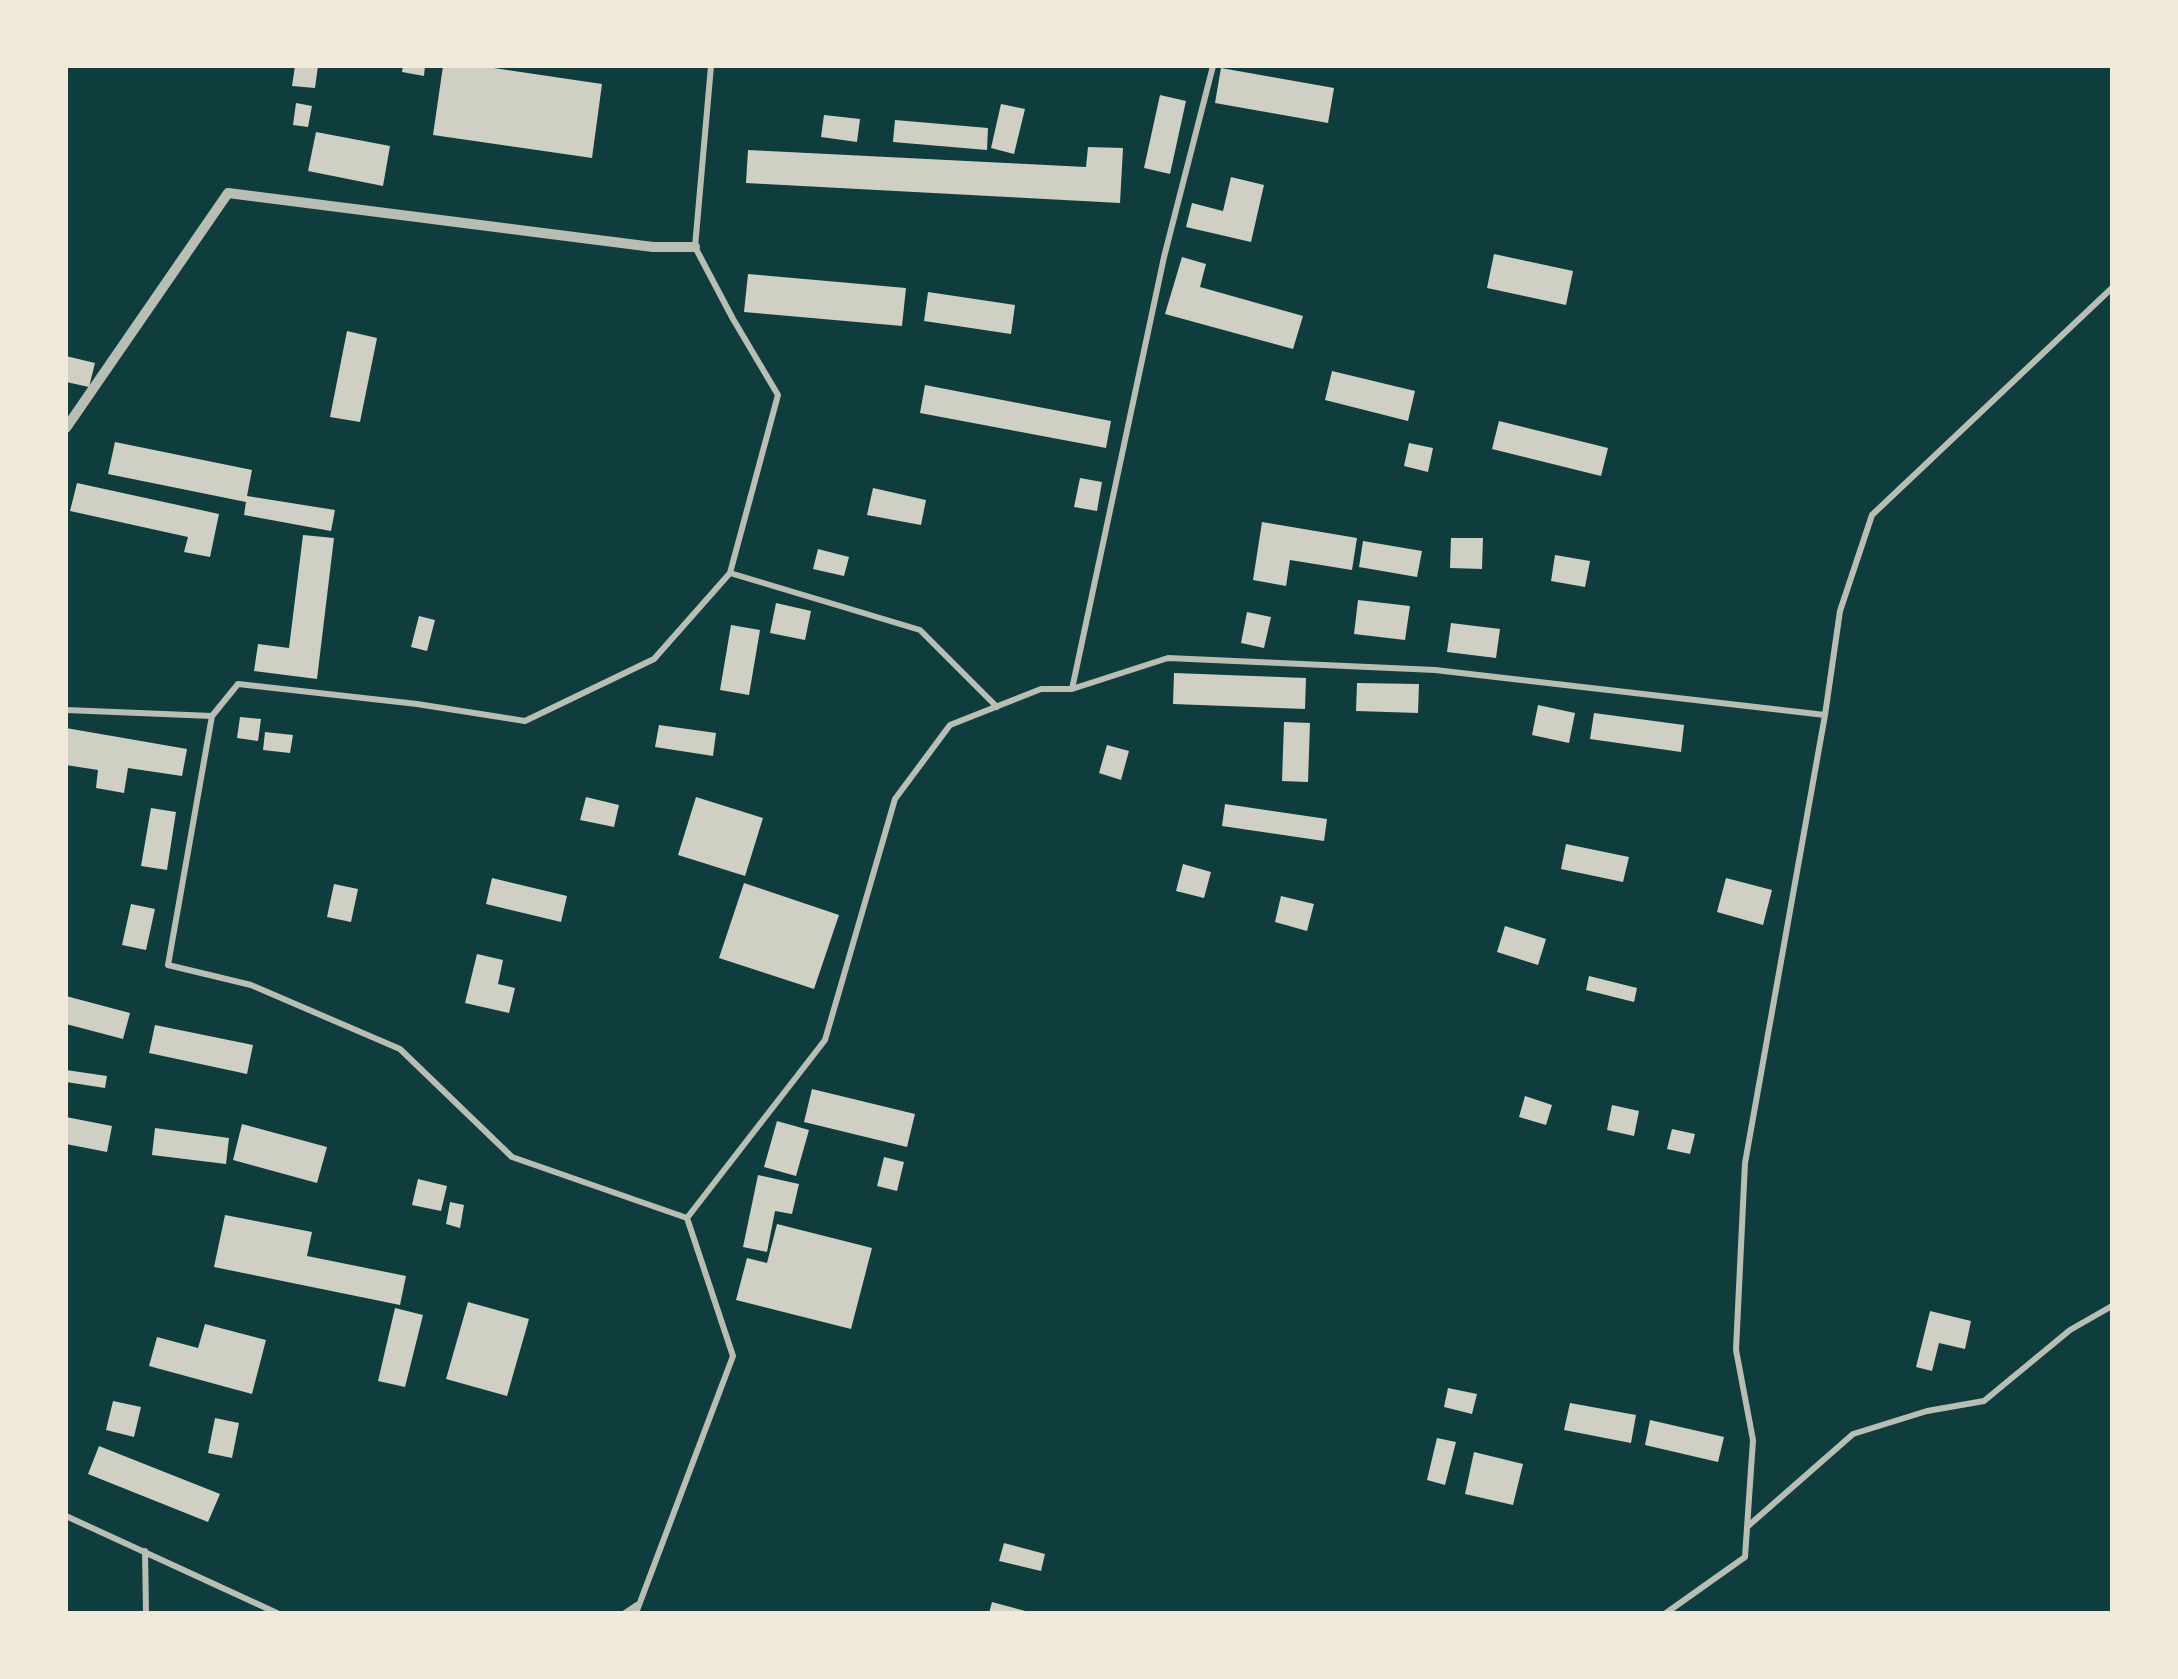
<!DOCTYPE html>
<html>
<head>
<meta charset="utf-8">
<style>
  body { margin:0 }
  #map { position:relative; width:2178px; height:1679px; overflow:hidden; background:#0f3d3e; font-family:Poppins,sans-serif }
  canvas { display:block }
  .frame { position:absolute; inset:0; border:68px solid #f1e9da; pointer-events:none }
</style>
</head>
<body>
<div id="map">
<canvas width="2178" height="1679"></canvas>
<div class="frame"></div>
</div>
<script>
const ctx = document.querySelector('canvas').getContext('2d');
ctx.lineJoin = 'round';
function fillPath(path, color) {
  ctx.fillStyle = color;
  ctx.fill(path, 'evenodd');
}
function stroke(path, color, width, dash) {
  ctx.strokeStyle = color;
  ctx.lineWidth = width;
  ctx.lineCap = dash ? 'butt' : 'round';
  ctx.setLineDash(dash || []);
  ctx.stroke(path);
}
fillPath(new Path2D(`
  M295,66H318L315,88L292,86Z
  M403,66H425L424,76L402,72Z
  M443,66H480L602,84L592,158L433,135Z
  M1221,68L1334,88L1328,123L1215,103Z
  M1160,95L1186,101L1170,174L1144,168Z
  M296,103L312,106L308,127L293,125Z
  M1001,104L1025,109L1014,154L991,148Z
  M824,115L860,119L857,142L821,137Z
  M895,120L988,128L987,150L893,142Z
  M316,132L390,146L383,186L308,171Z
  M1088,147L1123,148L1120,203L746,183L748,150L1086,167Z
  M1231,177L1264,185L1251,242L1186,227L1192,203L1223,211Z
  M1494,254L1573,271L1566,305L1487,288Z
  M1182,257L1206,264L1200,287L1303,316L1293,349L1165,314Z
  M748,274L906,288L902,326L744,312Z
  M928,292L1015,305L1011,334L924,321Z
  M347,331L377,338L360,422L330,417Z
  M66,356L95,363L89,387L66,382Z
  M1332,371L1415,391L1408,421L1325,400Z
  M925,385L1111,421L1106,448L920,413Z
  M1499,421L1608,448L1601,476L1492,449Z
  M115,442L252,470L247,496L335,510L331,531L244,515L246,502L108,474Z
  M1409,443L1433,448L1428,472L1404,466Z
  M1080,478L1102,482L1097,511L1074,507Z
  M77,483L219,514L210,557L184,552L188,537L70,511Z
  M873,488L926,500L921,525L867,515Z
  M1262,522L1357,538L1352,570L1290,560L1286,586L1253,580Z
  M303,535L334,538L317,679L254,671L258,644L289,648Z
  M1451,538H1483L1482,569L1450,568Z
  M1363,541L1422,551L1417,577L1359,567Z
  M818,549L849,557L844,576L813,569Z
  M1555,555L1590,561L1585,587L1551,581Z
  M1358,600L1410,606L1405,640L1354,634Z
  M776,603L811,611L805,640L770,633Z
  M1247,612L1271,617L1264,648L1241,643Z
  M419,616L435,620L427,651L411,647Z
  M1451,623L1500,629L1496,658L1447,652Z
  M731,625L760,630L749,695L720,690Z
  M1174,673L1306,678L1305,709L1173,704Z
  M1357,683L1419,684L1418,713L1356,711Z
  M1538,705L1575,713L1569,743L1532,735Z
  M1594,713L1684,725L1681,752L1590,739Z
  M240,717L261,719L258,741L237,738Z
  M1284,722L1310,723L1308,782L1282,781Z
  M659,725L716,733L713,756L655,747Z
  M66,728L187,749L182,776L128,768L124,793L96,788L98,770L66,765Z
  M265,732L293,735L290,753L263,750Z
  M1107,745L1129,751L1121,780L1099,773Z
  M586,797L619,805L614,827L580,820Z
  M696,797L763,818L745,876L678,855Z
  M1225,804L1327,819L1324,841L1222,826Z
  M151,808L176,812L167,870L141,866Z
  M1566,844L1629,857L1623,882L1561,869Z
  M1183,864L1211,872L1204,898L1176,891Z
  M492,878L567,896L561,922L486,904Z
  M1726,878L1772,890L1763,925L1717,912Z
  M744,883L839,915L814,989L719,958Z
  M334,884L358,889L351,922L327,917Z
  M1281,896L1314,904L1307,931L1275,922Z
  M131,904L155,909L146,950L122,945Z
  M1505,926L1546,939L1538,965L1497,952Z
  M477,954L503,960L498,984L515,988L509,1013L465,1003Z
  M1589,976L1637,988L1634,1002L1586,990Z
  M66,996L130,1013L123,1039L66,1024Z
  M155,1025L253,1045L247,1074L149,1053Z
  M66,1070L107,1076L105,1088L66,1082Z
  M812,1089L915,1114L907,1147L804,1122Z
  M1525,1096L1552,1105L1546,1125L1519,1117Z
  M1612,1105L1639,1111L1634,1136L1607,1130Z
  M66,1117L112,1126L107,1152L66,1144Z
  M777,1121L809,1130L796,1176L764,1167Z
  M242,1124L327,1147L317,1183L233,1160Z
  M155,1128L229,1138L226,1164L152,1155Z
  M1672,1129L1695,1134L1690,1154L1667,1149Z
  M884,1157L904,1162L897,1191L877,1186Z
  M758,1175L799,1184L792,1214L775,1211L767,1252L743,1247Z
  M418,1179L447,1186L441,1211L412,1205Z
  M450,1202L464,1205L460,1228L446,1224Z
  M225,1215L312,1232L307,1256L406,1276L400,1305L214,1267Z
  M777,1224L872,1248L851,1329L736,1300L747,1258L767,1263Z
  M468,1302L529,1319L507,1396L446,1379Z
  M395,1308L423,1315L405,1387L378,1381Z
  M1930,1311L1971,1321L1965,1349L1939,1343L1932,1371L1916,1367Z
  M205,1324L266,1340L252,1394L149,1366L157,1337L198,1348Z
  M1448,1388L1477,1394L1472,1414L1444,1407Z
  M113,1401L141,1407L134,1437L106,1430Z
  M1570,1403L1636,1415L1631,1443L1564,1430Z
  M215,1418L239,1423L232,1458L208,1453Z
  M1650,1420L1724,1437L1718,1462L1645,1445Z
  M1437,1438L1456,1442L1445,1485L1427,1480Z
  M99,1446L220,1494L208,1522L88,1474Z
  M1474,1452L1523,1464L1513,1505L1465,1494Z
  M1004,1543L1045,1554L1041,1571L999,1561Z
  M992,1602L1029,1612V1613H989Z`), '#cfcfc3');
stroke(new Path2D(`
  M730,573L920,630L997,707
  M1072,689L1164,257L1213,66
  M66,710L212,716
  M687,1218L512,1157L400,1049L251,985L168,965L212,716L238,684L417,704L525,721L654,659L730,573L778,395L733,319L695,247L711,66
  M66,1516L277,1613
  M1747,1527L1853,1434L1927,1411L1984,1401L2070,1330L2112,1306
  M145,1551L146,1613
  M625,1613L637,1605
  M636,1613L733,1356L687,1218L825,1040L895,799L950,725L1041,689H1072L1168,658L1435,670L1825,715
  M1666,1613L1745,1557L1753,1440L1736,1350L1745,1163L1825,715L1840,611L1872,515L2112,288`), '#b8beb3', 6);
stroke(new Path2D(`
  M66,428L228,193L653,247H695`), '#b8beb3', 10);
</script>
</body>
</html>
